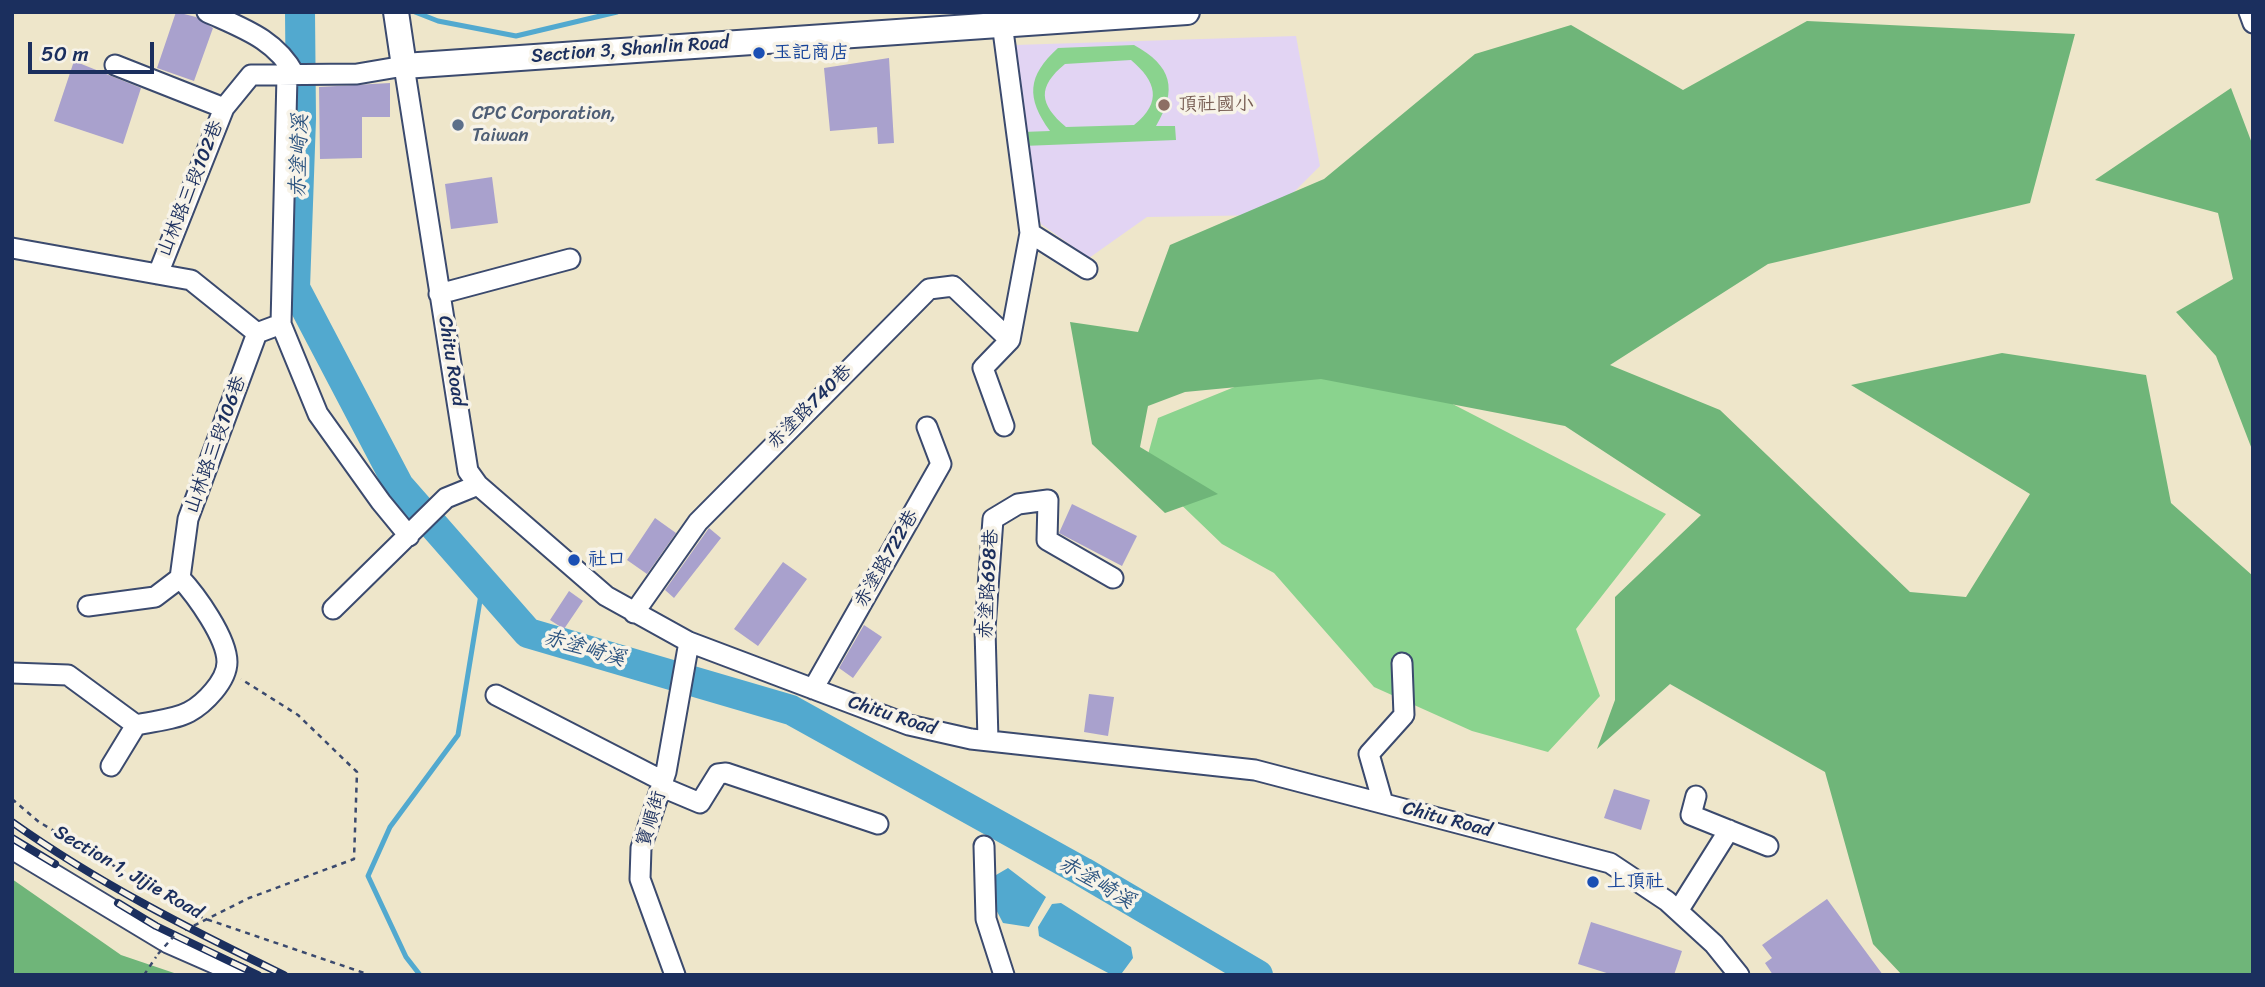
<!DOCTYPE html>
<html>
<head>
<meta charset="utf-8">
<style>
  body { margin:0 }
  #map { position:relative; width:2265px; height:987px; overflow:hidden; background:#eee6ca; font-family:Sriracha,sans-serif }
  canvas { display:block }
  .frame { position:absolute; inset:0; border:14px solid #1b2f5e; pointer-events:none }
  .scale { position:absolute; left:28px; top:42px; width:126px; height:32px; box-sizing:border-box; border:4px solid #1b2f5e; border-top:0; padding-left:9px; font-size:21px; line-height:24px; white-space:nowrap; color:#1b2f5e; -webkit-text-stroke:5px #f7f3e8; paint-order:stroke }
</style>
</head>
<body>
<div id="map">
<canvas width="2265" height="987"></canvas>
<div class="frame"></div>
<div class="scale">50 m</div>
</div>
<script>
const ctx = document.querySelector('canvas').getContext('2d');
ctx.lineJoin = 'round';
function fillPath(path, color) {
  ctx.fillStyle = color;
  ctx.fill(path, 'evenodd');
}
function stroke(path, color, width, dash) {
  ctx.strokeStyle = color;
  ctx.lineWidth = width;
  ctx.lineCap = dash ? 'butt' : 'round';
  ctx.setLineDash(dash || []);
  ctx.stroke(path);
}
function drawText(font, color, halo, rows, align = 'center') {
  ctx.font = font + ' Sriracha,"LXGW WenKai TC",sans-serif';
  ctx.lineWidth = 7;
  ctx.setLineDash([]);
  ctx.textBaseline = 'middle';
  ctx.strokeStyle = halo;
  ctx.fillStyle = color;
  for (const [text, x, y, turn = 0] of rows) {
    ctx.save();
    ctx.translate(x, y);
    ctx.rotate((+turn || 0) * Math.PI / 180);
    ctx.textAlign = isNaN(turn) ? turn : align;
    if (halo) ctx.strokeText(text, 0, 0);
    ctx.fillText(text, 0, 0);
    ctx.restore();
  }
}
fillPath(new Path2D(`
  M1296,36L1320,166L1271,215L1147,217L1089,258L1041,224L1024,167L1015,45Z`), '#e2d4f3');
fillPath(new Path2D(`
  M1134,45C1172,66 1178,89 1156,126H1175L1176,140L1023,146L1022,132L1050,131C1026,98 1027,76 1058,48ZM1131,60C1156,81 1163,102 1134,125L1066,127C1039,104 1037,87 1065,64Z
  M1338,345L1666,514L1576,629L1600,696L1548,752L1472,731L1374,687L1274,573L1222,544L1144,469L1158,418Z`), '#8ad38e');
fillPath(new Path2D(`
  M1807,21L2075,34L2030,203L1768,264L1610,365L1720,410L1910,592L1966,597L2030,494L1851,385L2002,353L2146,375L2171,503L2253,576V975H1902L1873,944L1825,772L1670,684L1597,749L1615,700V597L1701,515L1565,426L1321,379L1185,392L1148,406L1140,447L1218,494L1165,513L1092,444L1070,322L1138,332L1170,245L1324,179L1475,54L1571,25L1683,90Z
  M2231,88L2253,146V452L2216,356L2176,312L2233,279L2218,213L2095,180Z
  M12,879L121,955L180,975H12Z`), '#6fb579');
fillPath(new Path2D(`
  M1008,868L1046,897L1029,927L1003,923L989,896L996,875Z
  M1061,903L1131,947L1133,958L1122,973L1110,974L1039,936L1038,927L1052,904Z`), '#52a9cf');
stroke(new Path2D(`
  M415,12L438,21L516,36L617,12
  M420,975L406,957L368,876L390,827L458,735L483,582`), '#52a9cf', 5);
stroke(new Path2D(`
  M300,12L301,119L295,288L399,486L528,633L791,710L1083,872L1258,975`), '#52a9cf', 30);
fillPath(new Path2D(`
  M176,12L196,17L213,28L194,81L157,68Z
  M889,58L894,143L878,144L877,127L830,131L824,68Z
  M74,61L141,88L123,144L54,121Z
  M390,83V117H362V158L320,159L319,87Z
  M492,177L498,223L451,229L445,184Z
  M1072,504L1137,536L1122,566L1059,533Z
  M655,518L676,533L647,574L627,560Z
  M709,528L721,538L674,598L665,590Z
  M783,562L807,579L758,646L734,629Z
  M569,591L583,601L564,629L550,620Z
  M864,625L882,637L853,678L839,668Z
  M1089,694L1114,697L1108,736L1084,732Z
  M1614,789L1650,800L1641,830L1604,818Z
  M1827,899L1883,975H1773L1765,963L1772,958L1762,945Z
  M1591,922L1682,951L1674,975H1613L1578,964Z`), '#a9a1cd');
const minor = new Path2D(`
  M207,12C242,28 276,39 295,75
  M2249,12L2253,23
  M1002,23L1030,233L1010,340L983,368L1004,426
  M115,65L224,108
  M1030,233L1087,269
  M12,248L191,280L257,333
  M158,274L224,108L251,75L357,74L404,66L468,471L478,485L606,596L689,642L909,725L971,739L1255,770L1610,863L1667,901L1714,944L1739,975
  M439,294L570,259
  M281,324L287,76
  M257,333L281,324L318,414L381,502L409,536
  M88,606L155,597L180,578
  M333,609L446,498L478,485
  M634,613L698,522L929,289L953,286L1010,340
  M12,673L68,675L136,725C153,721 174,720 189,712C204,704 227,681 227,662C227,638 196,595 180,578L188,519L257,333
  M813,689L941,464L927,427
  M496,695L663,781
  M988,740L985,629L993,519L1018,504L1048,500L1047,540L1113,578
  M111,766L136,725
  M662,787L700,803L718,774L726,773L878,824
  M1696,796L1691,815L1768,846
  M1383,803L1369,754L1404,715L1402,663
  M984,846L986,919L1004,975
  M12,849L168,943L241,975
  M1678,911L1729,830
  M675,975L640,879L641,848L666,772L689,642`);
const major = new Path2D(`
  M396,12L404,66L1187,12`);
stroke(minor, '#3b4a6e', 23);
stroke(major, '#3b4a6e', 28);
stroke(new Path2D(`
  M12,799L39,822L203,918L370,975
  M185,930L249,898L354,859L357,772L298,715L241,679
  M144,975L156,957`), '#3b4a6e', 2.5, [5, 5]);
stroke(minor, '#fff', 19);
stroke(major, '#fff', 24);
const rail = new Path2D(`
  M12,822C98,883 189,929 284,975
  M12,838L55,864
  M118,903L156,926L258,975`);
stroke(rail, '#1b2f5e', 8);
stroke(rail, '#f7f3e8', 5, [16]);
stroke(new Path2D(`
  M158,954L174,936`), '#3b4a6e', 2.5, [5, 5]);
for (const [x, y, r, color] of [
  [759,53,7,"#1a4fb4"],
  [1164,105,7,"#8d6e63"],
  [458,125,7,"#5c6f8a"],
  [574,560,7,"#1a4fb4"],
  [1593,882,7,"#1a4fb4"]
]) {
  const dot = new Path2D();
  dot.arc(x, y, r, 0, 2 * Math.PI);
  ctx.fillStyle = color;
  ctx.fill(dot);
  stroke(dot, '#f7f3e8', 2.5);
}
drawText('19px', '#1b2f5e', '#f7f3e8', [
  ["Section 3, Shanlin Road",630,50,-4],
  ["山林路三段102巷",191,189,-68],
  ["Chitu Road",451,361,81],
  ["赤塗路740巷",810,407,-45],
  ["山林路三段106巷",216,445,-70],
  ["赤塗路722巷",887,559,-60],
  ["赤塗路698巷",989,584,-87],
  ["Chitu Road",892,716,18],
  ["寶順街",652,819,-73],
  ["Chitu Road",1447,820,15],
  ["Section 1, Jijie Road",128,873,30]
]);
drawText('19px', '#164399', '#f7f3e8', [
  ["玉記商店",773,53],
  ["社口",588,560],
  ["上頂社",1607,882]
], 'left');
drawText('19px', '#785e54', '#f7f3e8', [
  ["頂社國小",1178,105]
], 'left');
drawText('19px', '#4e5e75', '#f7f3e8', [
  ["CPC Corporation,",472,114],
  ["Taiwan",472,136]
], 'left');
drawText('italic 21px', '#2c5480', '#f7f3e8', [
  ["赤塗崎溪",300,156,-88],
  ["赤塗崎溪",584,649,16],
  ["赤塗崎溪",1096,883,30]
]);
</script>
</body>
</html>
